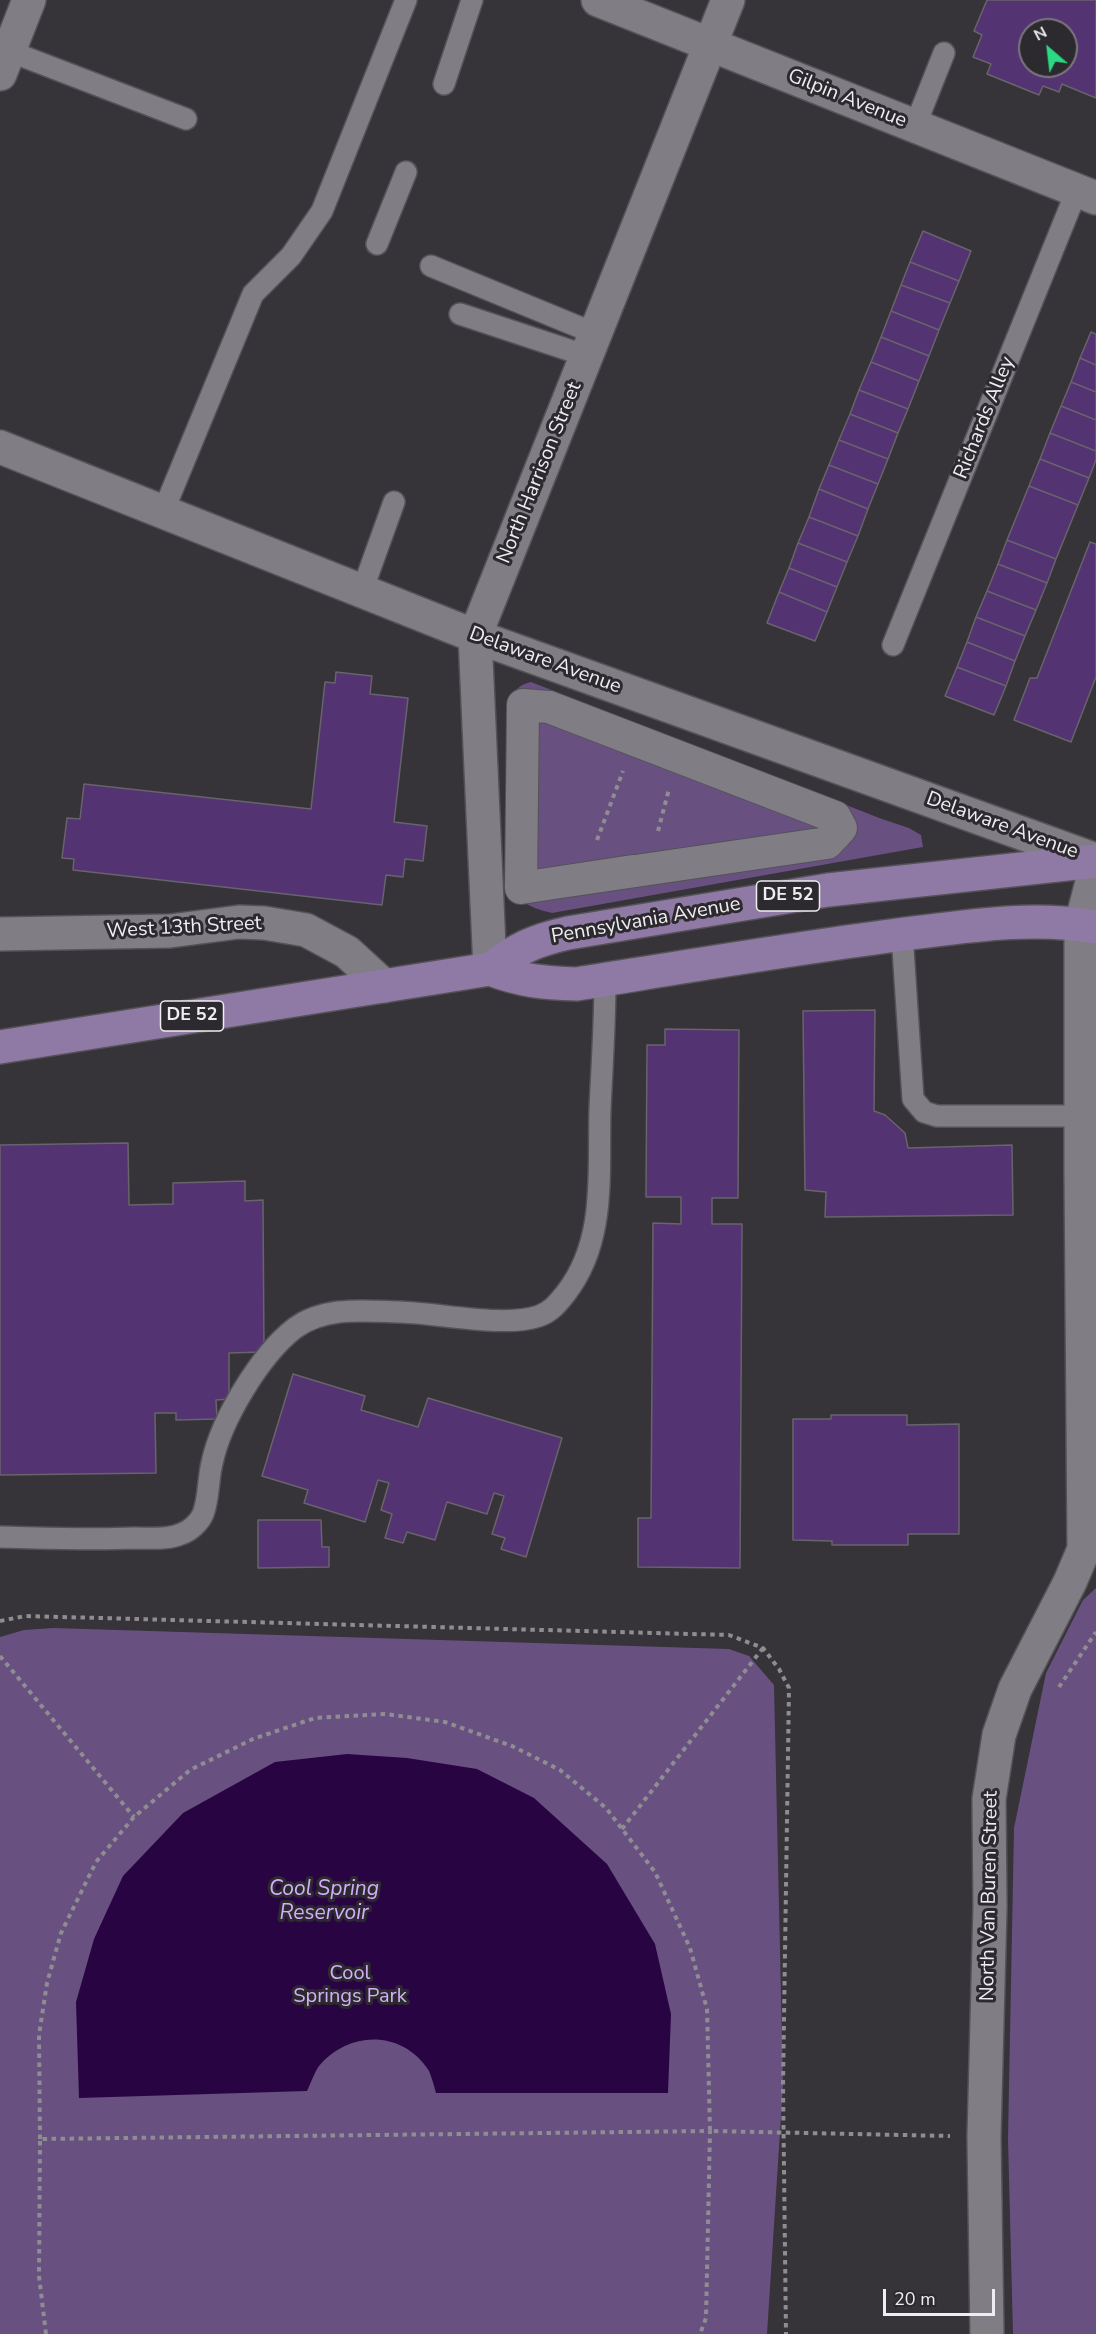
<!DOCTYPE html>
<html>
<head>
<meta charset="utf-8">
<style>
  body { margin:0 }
  #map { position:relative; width:1096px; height:2334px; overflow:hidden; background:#363339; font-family:"Nunito Sans",sans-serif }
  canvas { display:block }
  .north { position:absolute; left:1018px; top:18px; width:60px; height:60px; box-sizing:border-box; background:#2c292f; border:2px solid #7a777d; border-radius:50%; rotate:332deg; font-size:16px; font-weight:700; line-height:24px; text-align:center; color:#efedf1 }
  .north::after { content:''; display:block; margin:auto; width:21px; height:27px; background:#2bd884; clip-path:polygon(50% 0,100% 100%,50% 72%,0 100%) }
  .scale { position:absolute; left:883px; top:2289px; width:112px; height:27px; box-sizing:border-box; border:3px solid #efedf1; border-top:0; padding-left:8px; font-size:18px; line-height:21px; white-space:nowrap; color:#efedf1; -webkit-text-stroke:4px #2c292f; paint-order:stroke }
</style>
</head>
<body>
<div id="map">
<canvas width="1096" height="2334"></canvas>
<div class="north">N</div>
<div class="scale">20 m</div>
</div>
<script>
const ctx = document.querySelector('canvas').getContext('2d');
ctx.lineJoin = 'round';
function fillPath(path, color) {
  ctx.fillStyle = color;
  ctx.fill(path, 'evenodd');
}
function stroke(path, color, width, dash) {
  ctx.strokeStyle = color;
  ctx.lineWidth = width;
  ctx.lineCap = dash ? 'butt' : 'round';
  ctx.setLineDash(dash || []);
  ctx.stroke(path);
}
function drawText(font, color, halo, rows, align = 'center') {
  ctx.font = font + ' "Nunito Sans",sans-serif';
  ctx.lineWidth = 6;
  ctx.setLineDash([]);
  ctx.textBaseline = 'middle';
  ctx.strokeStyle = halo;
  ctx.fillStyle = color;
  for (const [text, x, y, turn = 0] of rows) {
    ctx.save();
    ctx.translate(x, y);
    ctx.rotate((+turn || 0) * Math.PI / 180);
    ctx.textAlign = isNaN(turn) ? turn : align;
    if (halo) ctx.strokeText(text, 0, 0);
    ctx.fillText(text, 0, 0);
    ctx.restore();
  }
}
fillPath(new Path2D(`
  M531,682L882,819L909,828L921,835L923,847L552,913C526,907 513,899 505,873L507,719C509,701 512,686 531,682Z
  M1096,1588V2334H1013L1008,2139L1014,1828L1046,1673L1083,1600Z
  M53,1628L729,1649L749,1656L774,1685L783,2085L767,2334H0V1637L24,1630Z`), '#685180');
fillPath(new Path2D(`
  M347,1754L407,1758L477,1769L534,1798L607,1864L655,1944L671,2014L668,2093H436C434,2086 432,2078 429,2071C403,2030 349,2030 319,2066C314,2073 311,2083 307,2091L79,2098L76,2002L94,1939L123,1876L183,1813L275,1762Z`), '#290442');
const building = new Path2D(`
  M987,0H1096V98L1062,84L1059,92L1043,86L1039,95L987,74L991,64L973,57L982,35L974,31ZM1030,30H1066V66H1030Z
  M923,231L971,251L959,281L910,262Z
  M910,262L959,281L950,303L901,285Z
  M901,285L950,303L939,330L891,311Z
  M891,311L939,330L929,356L881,337Z
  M1091,332L1096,334V365L1080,358Z
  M881,337L929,356L919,381L871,362Z
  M1080,358L1096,365V392L1071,382Z
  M871,362L919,381L908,409L859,390Z
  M1071,382L1096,392V420L1061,406Z
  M859,390L908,409L898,433L850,414Z
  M1061,406L1096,420V451L1050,433Z
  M850,414L898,433L888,459L839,440Z
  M1050,433L1096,451V460L1089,478L1040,459Z
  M839,440L888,459L878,484L829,465Z
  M1040,459L1089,478L1078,505L1029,486Z
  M829,465L878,484L868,509L819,489Z
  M1029,486L1078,505L1056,559L1007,540Z
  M819,489L868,509L858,536L809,517Z
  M809,517L858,536L847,562L798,543Z
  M1007,540L1056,559L1047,583L998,564Z
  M1090,542L1096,544V677L1071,742L1014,720L1030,678H1037Z
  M798,543L847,562L837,587L789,568Z
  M998,564L1047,583L1036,610L987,591Z
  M789,568L837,587L827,612L779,592Z
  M987,591L1036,610L1025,636L976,617Z
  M779,592L827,612L815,641L767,623Z
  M976,617L1025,636L1015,661L967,642Z
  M967,642L1015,661L1006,686L957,667Z
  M957,667L1006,686L994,715L945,696Z
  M336,672L372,676L370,694L408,698L394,822L427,826L423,861L405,859L403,877L386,875L382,905L73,870L74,859L62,858L67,818L80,819L84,784L311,809L325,682L335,683Z
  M875,1010L874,1111L885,1115L905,1133L908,1148L1012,1145L1013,1215L825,1217L826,1192L805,1190L803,1011Z
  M665,1029L739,1030L738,1198H712V1224H742L740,1568L638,1567V1518H651L653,1223L681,1224V1197H646L647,1045H665Z
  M128,1143L129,1205L173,1204V1183L245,1181V1201L263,1200L264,1352L229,1353V1399L216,1400L217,1419L176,1420V1413H155L156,1473L0,1475V1145Z
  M293,1374L365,1396L361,1410L418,1427L428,1398L562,1438L526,1557L501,1549L505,1538L492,1534L504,1496L494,1493L487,1514L447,1502L435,1540L407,1532L403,1543L385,1538L392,1514L381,1510L389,1483L378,1480L365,1522L304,1503L308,1490L262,1476Z
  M831,1415H907V1425L959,1424V1534H908V1545H832V1541L793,1540V1419H831Z
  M258,1520H321L322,1547H329V1567L258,1568Z`);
fillPath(building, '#543373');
stroke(building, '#67646b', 1.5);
const service = new Path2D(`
  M9,51L186,119
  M444,84L472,0
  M915,126L944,53
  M377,244L406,172
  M431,266L596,334
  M460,314L587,356
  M163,512L253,294L291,256L322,211L406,0
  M362,591L394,502
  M893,645L1077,190
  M902,934L913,1099L924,1112L937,1116H1081
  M0,1537C45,1538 90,1540 135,1538C150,1538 167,1540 181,1534C190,1531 199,1523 203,1514C209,1499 208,1479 212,1463C221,1420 260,1355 295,1328C325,1306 365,1311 400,1312C438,1313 505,1328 539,1316C551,1312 558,1303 566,1293C607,1240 598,1172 600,1109C602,1066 605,1023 605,980`);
const pedestrian = new Path2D(`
  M547,884L827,843L841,828L835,817L549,707L523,705L521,888L633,871`);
const minor = new Path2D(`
  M598,0L1096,198
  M0,74L29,0
  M475,636L728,0
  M0,934L170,931L239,922L264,923L306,930L347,952L384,986
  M987,2334L984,2137L990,1907L989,1799L999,1735L1015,1689L1070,1582L1084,1549L1081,1174V924L1096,867`);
const tertiary = new Path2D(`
  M0,447L475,636L1096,860
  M475,636L490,969`);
const primary = new Path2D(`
  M490,969C522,981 543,983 577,984C683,967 790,949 897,935C963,927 1030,915 1096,927
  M0,1047L490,969C519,948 533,941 568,933L828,890L1096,861`);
stroke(service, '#545257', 24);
stroke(pedestrian, '#545257', 34);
stroke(minor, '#545257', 36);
stroke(tertiary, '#545257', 36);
stroke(primary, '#545257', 36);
stroke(new Path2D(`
  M658,831L669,789
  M597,840L623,771
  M0,1621L25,1616L729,1635L763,1648L779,1669L789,1688L783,2085L786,2334
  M0,1656L134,1817
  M1059,1687L1096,1632
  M622,1829L763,1648
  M40,2139L39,2035L47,1983L61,1933L96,1862L134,1817L190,1770L253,1739L315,1718L385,1714L445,1722L512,1746L560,1770L606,1808L655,1872L690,1948L707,2009L710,2131L950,2136
  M46,2334L39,2276L40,2139L710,2131L706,2318L700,2334`), '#8f8d92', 4, [4.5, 4.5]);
stroke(service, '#817d85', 21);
stroke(pedestrian, '#817d85', 32);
stroke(minor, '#817d85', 33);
stroke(tertiary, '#817d85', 33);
stroke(primary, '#8f7aa5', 33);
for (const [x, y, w] of [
  [788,896,63],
  [192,1016,63]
]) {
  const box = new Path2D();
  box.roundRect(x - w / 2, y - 15, w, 30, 4.5);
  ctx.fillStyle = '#2c292f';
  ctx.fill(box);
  stroke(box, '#efedf1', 1.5);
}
drawText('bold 18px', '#efedf1', null, [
  ["DE 52",788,896],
  ["DE 52",192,1016]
]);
drawText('20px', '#efedf1', '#2c292f', [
  ["Gilpin Avenue",847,99,22],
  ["Richards Alley",985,418,-68],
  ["North Harrison Street",540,473,-68],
  ["Delaware Avenue",545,661,20],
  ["Delaware Avenue",1002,826,20],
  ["Pennsylvania Avenue",646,921,-10],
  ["West 13th Street",184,928,-3],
  ["North Van Buren Street",990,1896,-89]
]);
drawText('20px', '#d4b0fc', '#2c292f', [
  ["Cool",350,1974],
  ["Springs Park",350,1997]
]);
drawText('italic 21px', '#d3affb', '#2c292f', [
  ["Cool Spring",324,1890],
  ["Reservoir",324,1914]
]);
</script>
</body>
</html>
